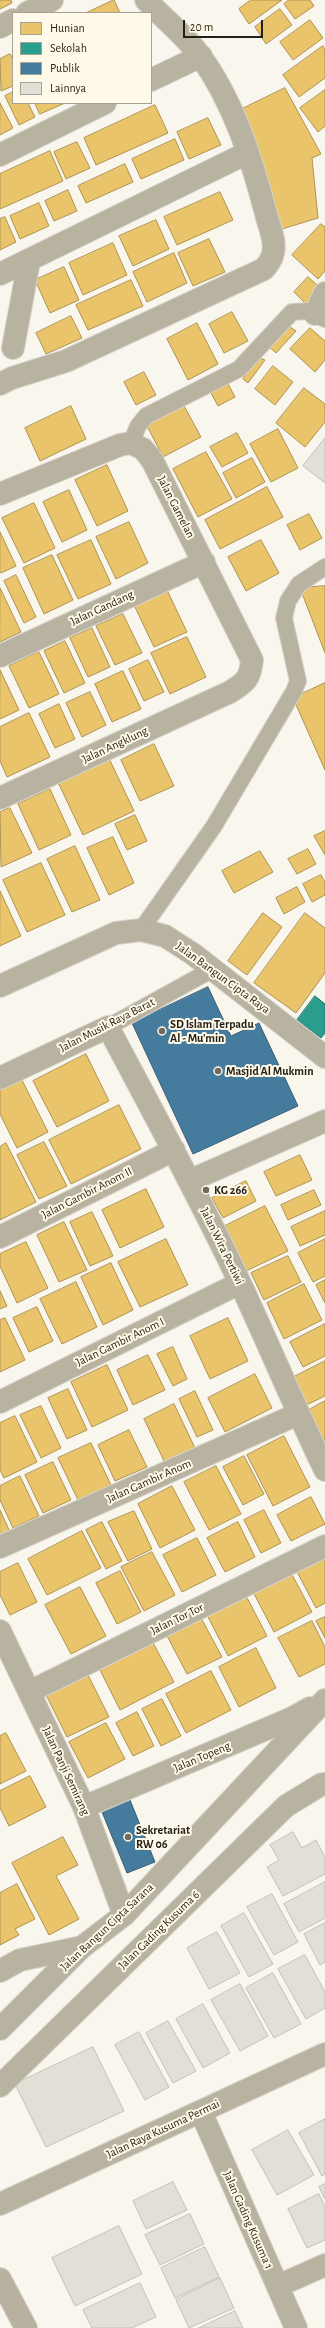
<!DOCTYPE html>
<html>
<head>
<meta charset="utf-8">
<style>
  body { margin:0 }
  #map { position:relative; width:325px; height:2328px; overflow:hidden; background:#f9f6ed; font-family:"Alegreya Sans",sans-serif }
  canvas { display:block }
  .legend { position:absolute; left:12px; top:12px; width:140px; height:92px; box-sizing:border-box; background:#fef9e8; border:1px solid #a6a294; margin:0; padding:5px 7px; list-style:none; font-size:12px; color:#231f16 }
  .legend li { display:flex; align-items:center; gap:8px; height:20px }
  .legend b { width:20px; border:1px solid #a6a294 }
  .scale { position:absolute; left:183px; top:20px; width:80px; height:18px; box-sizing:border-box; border:2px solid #231f16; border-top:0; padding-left:5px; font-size:12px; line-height:14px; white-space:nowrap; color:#231f16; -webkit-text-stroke:3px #fef9e8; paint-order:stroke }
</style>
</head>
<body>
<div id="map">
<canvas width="325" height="2328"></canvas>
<ul class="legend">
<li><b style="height:11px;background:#e9c46a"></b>Hunian</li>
<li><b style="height:11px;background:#2a9d8f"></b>Sekolah</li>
<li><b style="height:11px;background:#457b9d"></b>Publik</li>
<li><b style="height:11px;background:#e2dfd6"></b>Lainnya</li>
</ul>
<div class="scale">20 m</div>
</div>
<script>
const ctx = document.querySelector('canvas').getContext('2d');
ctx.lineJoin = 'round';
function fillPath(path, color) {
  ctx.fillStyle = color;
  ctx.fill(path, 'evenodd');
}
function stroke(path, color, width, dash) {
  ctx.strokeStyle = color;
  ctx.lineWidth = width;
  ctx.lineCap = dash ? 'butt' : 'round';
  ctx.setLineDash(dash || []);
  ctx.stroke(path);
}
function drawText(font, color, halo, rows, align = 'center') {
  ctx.font = font + ' "Alegreya Sans",sans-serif';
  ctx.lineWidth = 4;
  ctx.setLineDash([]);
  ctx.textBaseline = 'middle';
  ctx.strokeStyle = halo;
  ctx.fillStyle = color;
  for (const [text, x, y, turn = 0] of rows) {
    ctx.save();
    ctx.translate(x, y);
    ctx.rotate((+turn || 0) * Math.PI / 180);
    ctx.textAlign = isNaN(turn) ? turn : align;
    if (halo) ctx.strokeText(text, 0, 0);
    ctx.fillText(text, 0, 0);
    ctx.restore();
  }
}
const homes = new Path2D(`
  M0,0H11L12,3L0,9Z
  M114,0L120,13H86Z
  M251,0H282L249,24L239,9Z
  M289,0H310L314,6L295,19L284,4Z
  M280,9L292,25L266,44L255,27Z
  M310,20L323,38L293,60L280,42Z
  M323,46L325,50V78L299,97L283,75Z
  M10,54L13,59V86L1,91L0,59Z
  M285,88L321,154L312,158L318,218L272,232L236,112Z
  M325,90V126L318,132L300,108Z
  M13,92V103H28L35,117L19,125L5,96Z
  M0,103L13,128L0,135Z
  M35,103H65L40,114Z
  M155,105L168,133L96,165L84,138Z
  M208,118L221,145L189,159L177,132Z
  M175,139L184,160L141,179L132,159Z
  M77,142L90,168L66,179L54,152Z
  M50,151L63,181L0,209V174Z
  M125,164L133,182L86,203L78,186Z
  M68,190L77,211L54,221L45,201Z
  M220,192L233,220L177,245L164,217Z
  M39,203L49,226L20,239L10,216Z
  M5,217L16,242L0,250V219Z
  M156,220L169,249L133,266L119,236Z
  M321,224L325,227V271L318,279L292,255Z
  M209,239L225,272L193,286L178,253Z
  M113,243L127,275L83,295L69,263Z
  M174,253L187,283L147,302L133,272Z
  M64,267L79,300L50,313L35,280Z
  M308,277L324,291L309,307L294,292Z
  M131,280L143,306L88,330L76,305Z
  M232,312L248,341L224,353L209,324Z
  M71,316L82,338L46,354L36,333Z
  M197,323L218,364L188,380L167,339Z
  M287,325L296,331L276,353L268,346Z
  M310,328L325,341V360L315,372L290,349Z
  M259,358L265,360L248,383L243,379Z
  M273,366L293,382L275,405L255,389Z
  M144,372L156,395L136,405L124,382Z
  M227,382L235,397L218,406L210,391Z
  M304,388L325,404V422L305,447L276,423Z
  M183,404L201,437L163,457L146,424Z
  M71,406L86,439L40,461L25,428Z
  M278,429L298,468L271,482L250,444Z
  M237,433L248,453L222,467L210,447Z
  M206,452L232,499L198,517L173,469Z
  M252,458L265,482L236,498L223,473Z
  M107,465L128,511L97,526L75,480Z
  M267,487L283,517L220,549L205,520Z
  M69,490L87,530L62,542L43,502Z
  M34,503L55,548L24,563L2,518Z
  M309,514L322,538L300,550L287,525Z
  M129,522L148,563L116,579L96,537Z
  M0,532L16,566L1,573L0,571Z
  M91,540L111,584L78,599L57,555Z
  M261,540L279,573L246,591L228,557Z
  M52,555L73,600L44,614L23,568Z
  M16,575L36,617L24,623L4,581Z
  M325,586V653L300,588Z
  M0,588L21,632L0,642Z
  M167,590L187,632L154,647L134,605Z
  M123,614L142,653L115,665L96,626Z
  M92,628L110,667L88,677L70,638Z
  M187,637L206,677L170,694L151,653Z
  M65,641L85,683L64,693L44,651Z
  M39,652L59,694L29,708L9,666Z
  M148,660L164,692L144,701L129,669Z
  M0,670L19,710L0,719Z
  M123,671L141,709L112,722L95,684Z
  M325,683V770L293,698Z
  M90,692L106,725L82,737L66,703Z
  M59,704L75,739L55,748L39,714Z
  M29,713L50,757L7,777L0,761V727Z
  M154,744L174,786L140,801L121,760Z
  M106,752L134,811L83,835L55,776Z
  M50,789L71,835L39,850L18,804Z
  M10,808L32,853L1,867L0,812Z
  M135,815L147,841L127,850L115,824Z
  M325,831V855L314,836Z
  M113,837L134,883L109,895L87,848Z
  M75,846L100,900L72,912L47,859Z
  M308,849L316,864L297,874L288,859Z
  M260,851L273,872L234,893L222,871Z
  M41,863L65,915L27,932L3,880Z
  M321,875L325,882V895L312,902L303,884Z
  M297,887L305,902L284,914L276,898Z
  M0,891L21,936L0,946Z
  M263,913L282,927L247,975L228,961Z
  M305,913L325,928V973L296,1013L254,983Z
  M86,1054L109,1101L57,1127L33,1081Z
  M20,1076L48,1132L17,1148L0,1114V1086Z
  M119,1105L141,1149L71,1184L49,1140Z
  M44,1142L67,1186L39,1199L17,1155Z
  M6,1143L36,1202L0,1220V1147Z
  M300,1155L312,1180L276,1196L264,1172Z
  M246,1181L256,1201L223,1218L212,1198Z
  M146,1189L164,1227L120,1248L102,1210Z
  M314,1190L321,1205L288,1220L281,1205Z
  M265,1206L288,1251L244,1272L221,1228Z
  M325,1211V1235L300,1246L291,1227Z
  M92,1212L113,1256L90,1266L70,1222Z
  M64,1222L87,1270L59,1282L37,1235Z
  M166,1239L188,1285L140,1307L118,1262Z
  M325,1239V1276L313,1282L298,1253Z
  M26,1242L48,1288L17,1303L0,1266V1254Z
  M288,1256L301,1282L264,1300L251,1273Z
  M111,1263L133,1310L103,1325L81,1277Z
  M325,1280V1303L316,1285Z
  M76,1282L97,1327L62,1344L40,1299Z
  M304,1284L322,1320L284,1339L267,1303Z
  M0,1291L7,1306L0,1309Z
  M37,1307L53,1341L29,1352L13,1318Z
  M5,1318L25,1360L0,1372V1320Z
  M228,1318L248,1361L210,1379L190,1336Z
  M325,1324V1356L303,1367L290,1342Z
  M173,1347L187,1379L173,1386L157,1354Z
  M148,1355L165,1390L133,1405L117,1370Z
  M325,1361V1396L304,1406L290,1379Z
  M107,1365L128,1410L92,1427L71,1382Z
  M255,1374L272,1408L225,1432L208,1398Z
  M68,1389L87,1430L67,1439L48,1398Z
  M195,1391L213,1430L197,1437L179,1399Z
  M325,1401V1440L321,1442L305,1412Z
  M174,1404L195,1448L165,1463L144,1419Z
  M41,1406L61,1448L41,1458L20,1415Z
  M15,1416L37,1462L4,1478L0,1470V1423Z
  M129,1430L147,1467L115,1481L98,1445Z
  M284,1436L310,1487L273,1506L247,1455Z
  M91,1443L111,1485L78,1500L58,1458Z
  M244,1456L264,1494L243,1505L223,1467Z
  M53,1462L71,1500L43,1513L25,1475Z
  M216,1466L241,1514L209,1530L184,1482Z
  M20,1476L39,1516L13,1528L0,1500V1486Z
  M172,1486L195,1530L160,1548L138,1504Z
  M311,1497L325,1524L291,1541L277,1515Z
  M0,1510L10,1532L0,1537Z
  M264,1510L281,1543L261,1553L244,1520Z
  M134,1511L152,1549L128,1561L108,1522Z
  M102,1522L122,1561L106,1569L86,1530Z
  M238,1522L255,1557L225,1572L207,1538Z
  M82,1531L101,1568L47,1595L28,1559Z
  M197,1538L216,1575L182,1592L163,1555Z
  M325,1550V1603L316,1608L294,1566Z
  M152,1552L175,1595L144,1611L121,1567Z
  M18,1563L37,1602L10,1615L0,1595V1572Z
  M289,1569L312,1612L274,1632L251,1588Z
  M120,1571L141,1612L117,1624L96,1583Z
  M80,1587L106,1636L71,1654L45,1605Z
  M244,1592L267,1636L228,1656L205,1611Z
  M200,1616L222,1657L187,1674L166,1634Z
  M325,1617V1638L316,1621Z
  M312,1621L325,1647V1664L299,1677L278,1638Z
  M151,1639L174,1682L120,1710L98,1666Z
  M256,1648L276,1688L239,1707L219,1667Z
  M85,1669L109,1717L67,1737L44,1691Z
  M211,1671L231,1710L186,1733L166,1694Z
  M162,1699L181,1736L161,1746L142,1709Z
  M137,1712L154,1746L133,1756L116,1723Z
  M106,1723L125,1759L88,1778L69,1742Z
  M6,1733L26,1771L0,1784V1736Z
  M30,1776L46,1807L9,1826L0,1808V1791Z
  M63,1837L78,1865L56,1876L79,1919L49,1935L12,1863Z
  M17,1884L35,1919L15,1929L19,1935L0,1945V1893Z`);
fillPath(homes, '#e9c46a');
stroke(homes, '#ae9251', 1);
const schools = new Path2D(`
  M315,996L325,1004V1033L321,1038L297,1020Z`);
fillPath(schools, '#2a9d8f');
stroke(schools, '#28776b', 1);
const public = new Path2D(`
  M208,987L231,1036L259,1023L298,1106L193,1154L132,1023Z
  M130,1800L155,1862L127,1873L102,1812Z`);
fillPath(public, '#457b9d');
stroke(public, '#3b5f74', 1);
const building = new Path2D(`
  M325,438V483L303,466Z
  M293,1832L302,1848L316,1840L325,1857V1874L283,1896L267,1867L279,1860L270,1845Z
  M325,1882V1918L299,1932L284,1904Z
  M272,1894L298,1942L274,1955L247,1907Z
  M244,1913L273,1964L249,1977L221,1926Z
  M325,1923V1962L320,1965L304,1934Z
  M217,1932L240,1973L209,1989L187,1948Z
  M305,1955L325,1992V2008L306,2019L278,1969Z
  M273,1973L301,2024L274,2038L246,1988Z
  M240,1984L268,2036L240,2051L211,2000Z
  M203,2004L230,2053L203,2068L176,2019Z
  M168,2021L196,2071L173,2083L146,2033Z
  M139,2032L169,2087L145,2100L115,2045Z
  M93,2047L124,2111L46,2147L15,2084Z
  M325,2119V2174L322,2176L299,2133Z
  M288,2130L314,2175L277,2195L252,2150Z
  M173,2182L187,2210L146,2229L133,2201Z
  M325,2184V2199L319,2187Z
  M319,2194L325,2207V2240L307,2248L288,2209Z
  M190,2214L204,2244L160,2265L145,2235Z
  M119,2226L142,2274L75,2306L52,2258Z
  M205,2247L219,2277L175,2298L161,2268Z
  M220,2278L234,2308L189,2328L176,2300Z
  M140,2283L156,2317L132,2328H92L83,2310Z
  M235,2311L243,2328H199Z`);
fillPath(building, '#e2dfd6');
stroke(building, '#c3c0b7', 1);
const lane = new Path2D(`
  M131,443L138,426L146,416L239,369L292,312L308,311L325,319
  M141,930L214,826L294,691L298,681L284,618L288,601L299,584L325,567
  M108,1027L213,969`);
const street = new Path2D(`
  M27,13L52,0
  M0,27L13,20
  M151,80L201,56
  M0,155L105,103
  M0,274L247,153
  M315,314L325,293
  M13,348L29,261
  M0,384L12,378L66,361L264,269C268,264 272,260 273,253C276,241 269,226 266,214C252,160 234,103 201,57C187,37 163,18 146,0
  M0,494L120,445L131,443L143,449L152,460L252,660C250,679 246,682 230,692L0,798
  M0,656L204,562
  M0,986L116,933L141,930L165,936L193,954L325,1057
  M0,1078L108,1027C153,1112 199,1196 240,1283C269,1345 295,1408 325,1470
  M189,1181L325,1121
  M0,1237L174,1150
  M0,1402L240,1283
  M0,1547L298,1414
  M0,1631L84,1807L124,1915
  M29,1692L325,1546
  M84,1807L292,1718L310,1708
  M0,1971L20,1960L82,1947
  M0,2029L82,1947L124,1915L325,1700
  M0,2086L286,1806L322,1784H325
  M201,2112L296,2328
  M0,2204L325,2054
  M278,2286L325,2265`);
const secondary = new Path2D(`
  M0,2279L26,2328`);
stroke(lane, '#d6d3cb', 18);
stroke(street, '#d6d3cb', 24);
stroke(secondary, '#d6d3cb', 24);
stroke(lane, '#b8b2a0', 16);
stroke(street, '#b8b2a0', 22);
stroke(secondary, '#b8b1a0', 22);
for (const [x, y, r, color] of [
  [162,1031,4,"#6e6a61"],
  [218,1071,4,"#6e6a61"],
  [206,1190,4,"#6e6a61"],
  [128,1837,4,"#6e6a61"]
]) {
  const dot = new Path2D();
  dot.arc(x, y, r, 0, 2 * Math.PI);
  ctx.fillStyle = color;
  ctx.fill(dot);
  stroke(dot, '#fef9e8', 1.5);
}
drawText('12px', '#231f16', '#fef9e8', [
  ["Jalan Gamelan",176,507,63],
  ["Jalan Gandang",102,608,-25],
  ["Jalan Angklung",115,745,-25],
  ["Jalan Bangun Cipta Raya",223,978,36],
  ["Jalan Musik Raya Barat",107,1025,-27],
  ["Jalan Gambir Anom II",87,1193,-27],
  ["Jalan Wira Pertiwi",222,1246,64],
  ["Jalan Gambir Anom I",120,1342,-26],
  ["Jalan Gambir Anom",149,1481,-24],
  ["Jalan Tor Tor",177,1619,-26],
  ["Jalan Topeng",202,1757,-23],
  ["Jalan Panji Semirang",66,1771,65],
  ["Jalan Bangun Cipta Sarana",107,1927,-43],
  ["Jalan Gading Kusuma 6",159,1930,-44],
  ["Jalan Raya Kusuma Permai",163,2129,-25],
  ["Jalan Gading Kusuma 1",248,2220,66]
]);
drawText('bold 12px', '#231f16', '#fef9e8', [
  ["SD Islam Terpadu",170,1024],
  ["Al - Mu'min",170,1038],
  ["Masjid Al Mukmin",226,1071],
  ["KG 266",214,1190],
  ["Sekretariat",136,1830],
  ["RW 06",136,1844]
], 'left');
</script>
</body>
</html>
